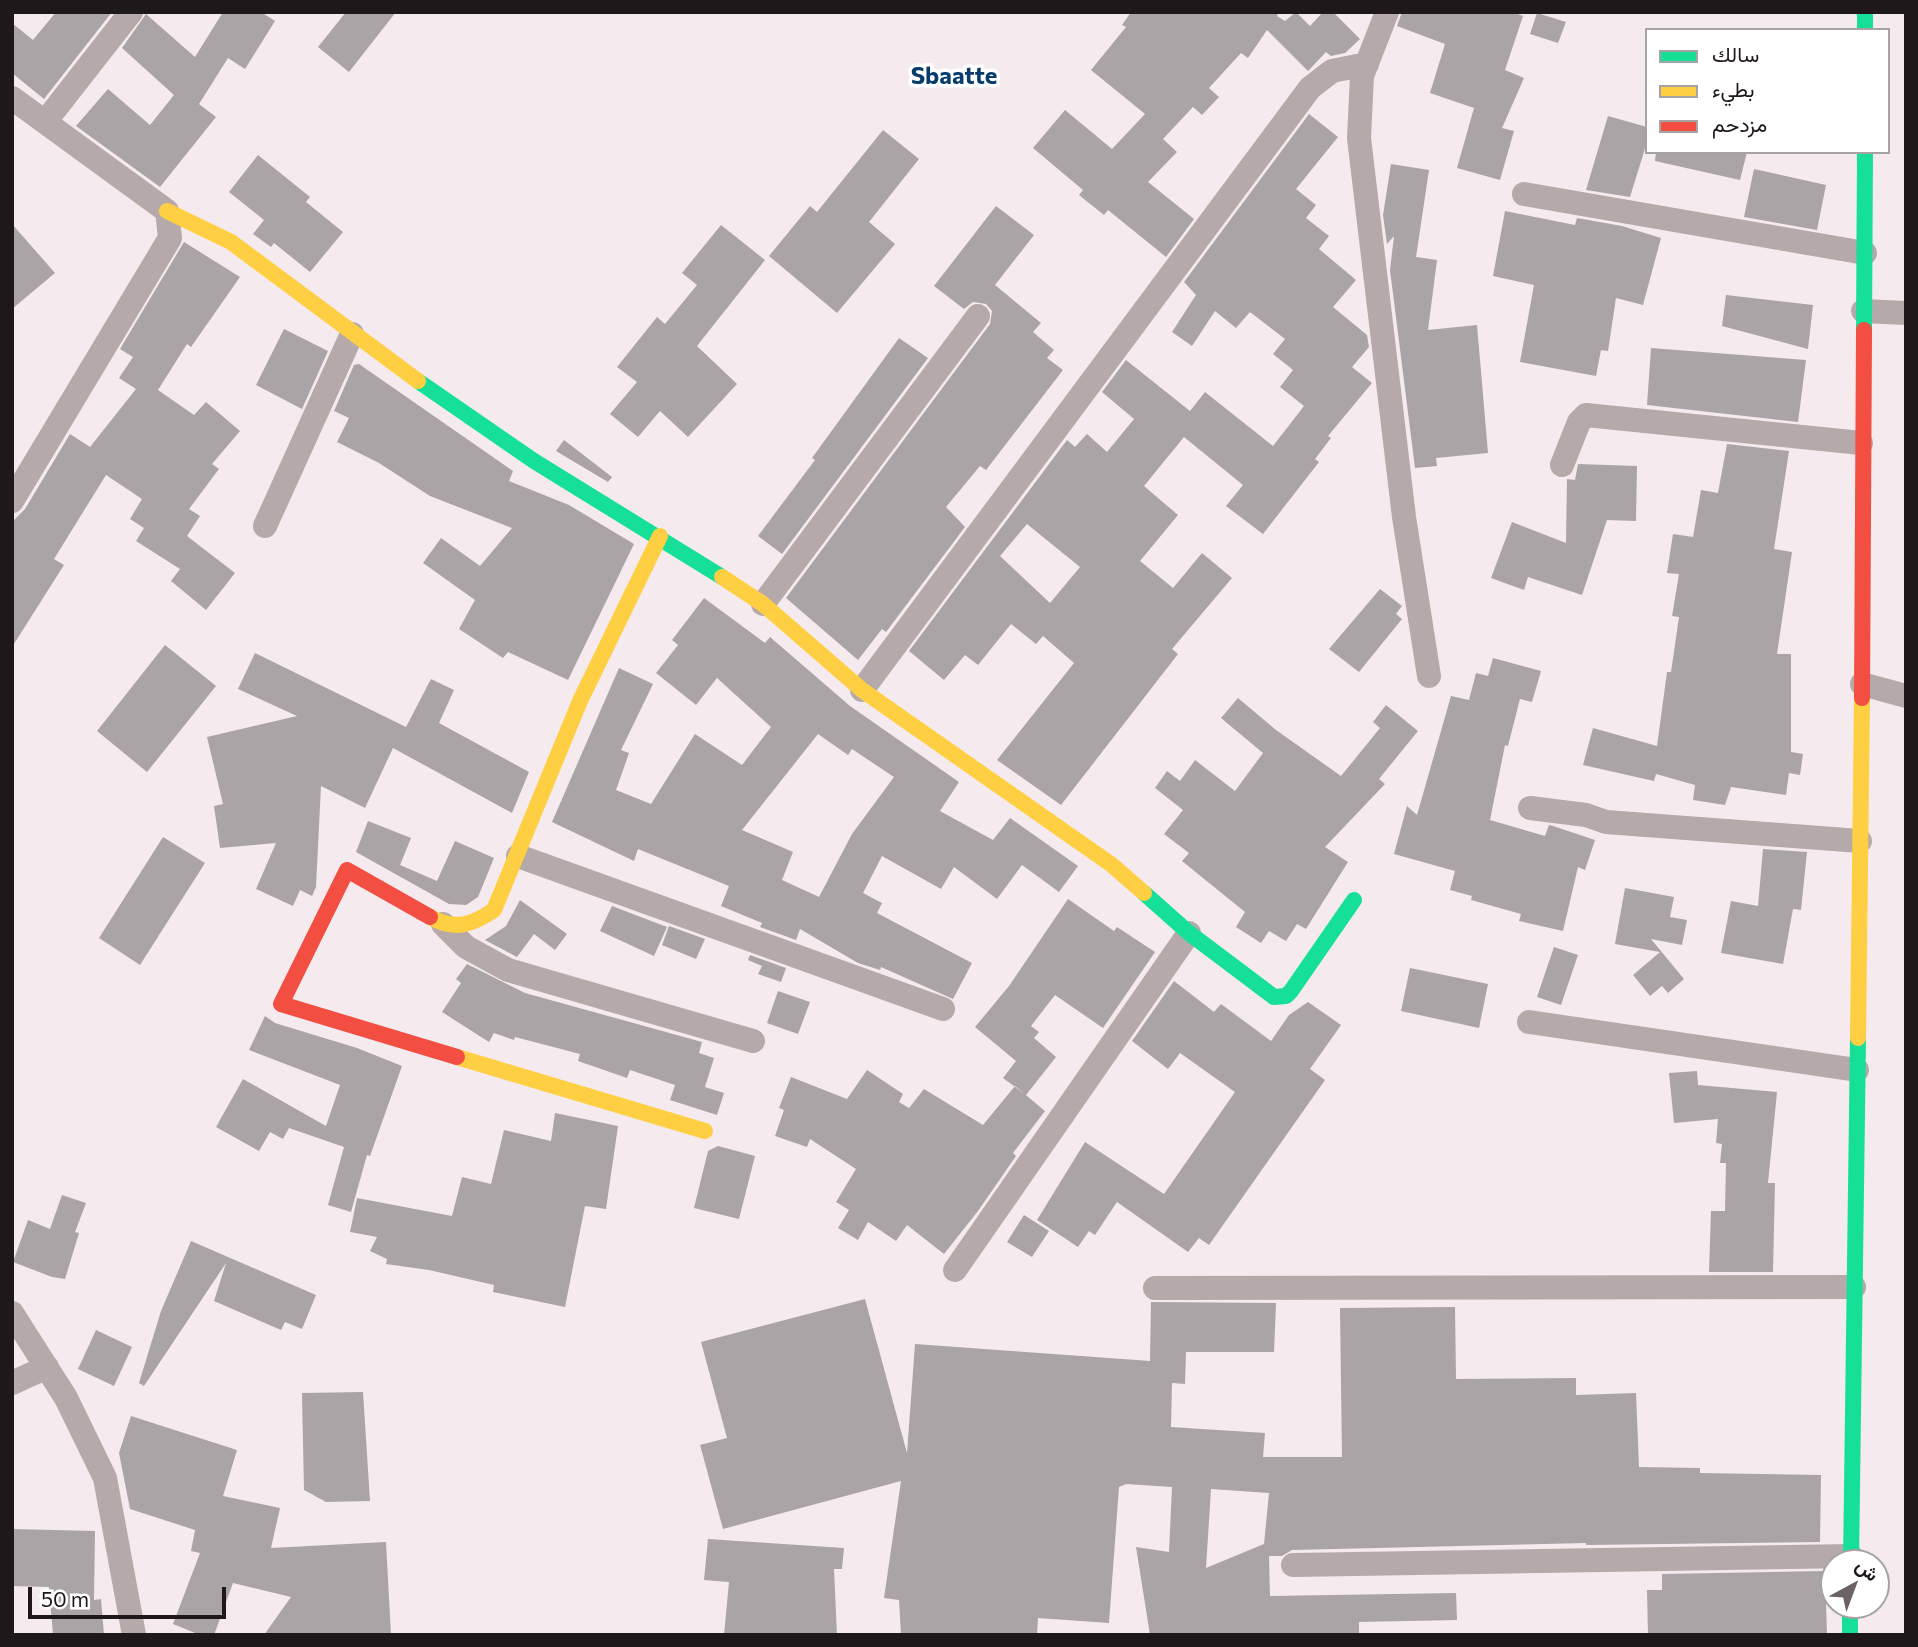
<!DOCTYPE html>
<html>
<head>
<meta charset="utf-8">
<style>
  body { margin:0 }
  #map { position:relative; width:1918px; height:1647px; overflow:hidden; background:#f5eaed; font-family:Commissioner,Vazirmatn,sans-serif }
  canvas { display:block }
  .frame { position:absolute; inset:0; border:14px solid #1f181a; pointer-events:none }
  .legend { position:absolute; left:1645px; top:28px; width:245px; height:126px; box-sizing:border-box; background:#fff; border:2px solid #a5a3a3; margin:0; padding:9px 12px; list-style:none; font-size:21px; color:#1f181a }
  .legend li { display:flex; align-items:center; gap:14px; height:35px }
  .legend b { width:35px; border:2px solid #a5a3a3 }
  .north { position:absolute; left:1820px; top:1549px; width:70px; height:70px; box-sizing:border-box; background:#fff; border:2px solid #a5a3a3; border-radius:50%; rotate:41deg; font-size:19px; font-weight:700; line-height:28px; text-align:center; color:#1f181a }
  .north::after { content:''; display:block; margin:auto; width:24px; height:32px; background:#6a6264; clip-path:polygon(50% 0,100% 100%,50% 72%,0 100%) }
  .scale { position:absolute; left:28px; top:1587px; width:198px; height:32px; box-sizing:border-box; border:4px solid #1f181a; border-top:0; padding-left:9px; font-size:21px; line-height:24px; white-space:nowrap; color:#1f181a; -webkit-text-stroke:5px #fff; paint-order:stroke }
</style>
</head>
<body>
<div id="map">
<canvas width="1918" height="1647"></canvas>
<div class="frame"></div>
<ul class="legend">
<li><b style="height:9px;background:#16e098"></b>سالك</li>
<li><b style="height:9px;background:#ffcf43"></b>بطيء</li>
<li><b style="height:9px;background:#f24e42"></b>مزدحم</li>
</ul>
<div class="north">ش</div>
<div class="scale">50 m</div>
</div>
<script>
const ctx = document.querySelector('canvas').getContext('2d');
ctx.lineJoin = 'round';
function fillPath(path, color) {
  ctx.fillStyle = color;
  ctx.fill(path, 'evenodd');
}
function stroke(path, color, width, dash) {
  ctx.strokeStyle = color;
  ctx.lineWidth = width;
  ctx.lineCap = dash ? 'butt' : 'round';
  ctx.setLineDash(dash || []);
  ctx.stroke(path);
}
function drawText(font, color, halo, rows, align = 'center') {
  ctx.font = font + ' Commissioner,sans-serif';
  ctx.lineWidth = 7;
  ctx.setLineDash([]);
  ctx.textBaseline = 'middle';
  ctx.strokeStyle = halo;
  ctx.fillStyle = color;
  for (const [text, x, y, turn = 0] of rows) {
    ctx.save();
    ctx.translate(x, y);
    ctx.rotate((+turn || 0) * Math.PI / 180);
    ctx.textAlign = isNaN(turn) ? turn : align;
    if (halo) ctx.strokeText(text, 0, 0);
    ctx.fillText(text, 0, 0);
    ctx.restore();
  }
}
fillPath(new Path2D(`
  M56,12H112L44,99L12,73V23L33,40Z
  M223,12H261L275,21L245,69L228,58L199,104L216,117L160,187L76,126L108,89L150,125L174,95L122,48L146,14L195,57Z
  M346,12H396L349,72L318,47Z
  M1131,12H1279L1277,16L1285,21L1296,12L1310,26L1323,12H1333L1360,39L1345,53L1331,56L1326,52L1308,71L1267,30L1248,58L1241,53L1209,88L1219,97L1202,115L1193,107L1163,139L1177,152L1148,182L1194,219L1166,257L1108,210L1104,215L1079,195L1083,190L1033,148L1065,110L1112,149L1145,114L1091,70L1126,27L1122,25Z
  M1402,12H1512L1523,16L1505,70L1524,78L1502,128L1514,131L1500,180L1457,168L1474,108L1430,93L1445,44L1397,26Z
  M1537,13L1566,22L1558,43L1530,34Z
  M1309,114L1338,137L1296,189L1316,205L1306,218L1329,236L1319,249L1356,280L1333,307L1367,335L1369,347L1352,367L1372,383L1328,436L1331,438L1315,459L1319,462L1263,534L1226,506L1243,485L1184,437L1144,486L1178,515L1140,561L1173,588L1202,553L1232,578L1172,649L1178,654L1061,805L997,760L1074,663L1043,636L1036,644L1011,624L978,665L965,655L944,680L909,651L1067,440L1075,447L1087,434L1107,452L1134,419L1102,392L1126,360L1190,411L1205,392L1273,446L1304,406L1280,387L1293,370L1273,354L1285,339L1250,312L1236,328L1215,311L1192,346L1172,332L1196,295L1184,282ZM1027,524L1080,567L1050,603L1000,556Z
  M1608,116L1647,127V142L1630,197L1586,190Z
  M883,130L919,159L869,222L895,244L837,313L769,256L810,206L817,212Z
  M1656,152H1747L1740,180L1655,161Z
  M258,155L310,197L306,202L343,232L310,272L274,243L271,247L253,234L264,220L229,192Z
  M1391,164L1429,170L1416,257L1437,260L1428,330L1477,325L1488,453L1436,458L1437,466L1415,468L1390,270L1394,236L1387,244L1383,215Z
  M1754,169L1826,185L1817,230L1744,217Z
  M996,206L1034,235L995,285L1041,323L1033,332L1054,350L1047,358L1063,370L986,470L980,466L946,507L965,527L886,632L882,629L858,660L786,598L990,324L992,311L986,304L973,302L964,309L934,286Z
  M1505,211L1575,225L1577,218L1622,226L1661,238L1643,305L1616,298L1608,351L1601,350L1596,376L1520,362L1534,285L1493,276Z
  M12,224L55,273L12,309Z
  M721,225L765,260L697,346L737,384L688,437L660,411L638,437L610,414L637,382L617,367L657,317L665,324L697,285L682,273Z
  M184,242L240,277L191,347L187,344L158,390L194,415L206,402L240,431L212,464L219,469L189,509L200,516L187,536L235,573L206,610L171,581L180,569L136,541L144,528L130,519L142,499L106,475L54,559L64,565L12,647V522L25,509L70,434L90,447L136,389L119,378L133,357L120,349Z
  M1726,295L1813,305L1808,349L1722,326Z
  M284,329L328,351L302,409L256,385Z
  M899,338L928,358L782,554L758,536L815,460L812,458Z
  M1651,348L1806,360L1798,422L1647,405Z
  M359,364L513,471L509,481L569,505L634,544L568,680L508,652L503,658L459,629L475,600L423,563L441,538L480,566L512,528L430,496L379,463L337,442L349,418L334,411L354,365Z
  M564,440L612,477L608,482L556,451Z
  M1727,444L1789,451L1774,549L1792,552L1777,654H1791V752L1803,754L1800,775L1789,773L1786,795L1731,787L1725,805L1693,800L1695,785L1656,774L1654,781L1583,765L1593,728L1657,746L1667,672H1671L1679,617L1672,616L1679,574L1667,573L1673,534L1693,537L1701,490L1718,493Z
  M1578,464L1637,466L1636,521L1607,520L1582,595L1528,577L1524,590L1491,578L1512,522L1566,543L1567,479L1575,480Z
  M1380,589L1402,606L1396,614L1402,619L1359,672L1329,649Z
  M704,598L765,643L770,637L850,706L959,782L940,811L993,840L1010,818L1078,866L1059,892L1022,865L997,899L954,867L941,889L882,856L863,893L882,903L877,913L972,963L953,999L881,967L880,970L858,963L800,929L796,940L760,927L762,923L721,906L729,886L638,849L634,861L552,822L619,668L653,684L621,750L629,753L616,790L651,804L695,734L742,765L771,727L717,678L696,705L656,673L678,645L672,640ZM818,734L848,755L852,749L894,777L852,834L819,897L782,880L793,852L742,830Z
  M165,645L216,686L147,772L97,731Z
  M255,653L406,727L431,679L454,690L439,723L529,772L512,813L393,748L365,808L321,786L316,887L312,896L300,890L293,906L256,889L276,843L220,848L214,806L223,804L207,737L297,716L238,689Z
  M1493,658L1541,671L1532,702L1520,699L1508,746L1505,745L1490,820L1545,836L1549,825L1553,826L1595,840L1585,870L1578,867L1563,931L1519,921L1521,914L1471,900L1472,896L1450,890L1455,871L1394,854L1407,806L1417,815L1451,696L1469,700L1476,673L1488,676Z
  M1238,698L1276,730L1341,776L1380,728L1373,722L1386,705L1418,731L1379,779L1385,784L1325,847L1348,862L1306,929L1297,924L1286,941L1269,931L1261,943L1236,927L1245,912L1182,861L1189,853L1164,834L1183,810L1155,788L1167,771L1180,781L1195,760L1235,791L1263,753L1221,718Z
  M368,821L411,838L400,865L437,881L455,841L494,858L478,897L466,905L449,904L356,852Z
  M163,837L205,863L140,965L99,938Z
  M1763,849L1807,852L1801,910L1793,909L1783,964L1721,953L1731,901L1758,906Z
  M1625,888L1674,897L1670,917L1687,920L1682,945L1651,939L1684,979L1668,993L1662,986L1650,996L1633,975L1660,952L1615,944Z
  M1068,899L1114,931L1117,927L1155,952L1103,1028L1055,995L1031,1026L1039,1032L1034,1038L1056,1057L1026,1095L1003,1078L1016,1061L975,1027L1009,986Z
  M520,900L567,934L555,950L534,934L517,957L485,940L506,926Z
  M612,906L667,927L654,956L600,931Z
  M669,926L705,939L696,959L662,945Z
  M1554,947L1578,955L1561,1005L1537,997Z
  M750,955L786,968L781,982L758,974L762,966L748,960Z
  M467,964L525,993L702,1042L699,1053L714,1058L705,1087L724,1093L717,1115L670,1100L675,1085L630,1070L627,1078L578,1061L580,1054L515,1037L514,1040L494,1033L489,1042L442,1012L461,983L456,979Z
  M1410,968L1488,984L1479,1028L1401,1011Z
  M1174,981L1214,1012L1221,1004L1271,1041L1289,1015L1308,1002L1341,1025L1310,1069L1325,1080L1209,1245L1199,1238L1188,1252L1117,1202L1095,1235L1089,1231L1078,1247L1037,1220L1085,1142L1164,1194L1235,1092L1180,1053L1168,1069L1132,1041Z
  M778,991L810,1002L798,1034L767,1023Z
  M265,1016L275,1023L357,1048L402,1066L370,1156L367,1155L351,1212L328,1205L344,1147L289,1128L283,1139L270,1132L259,1151L216,1127L243,1079L326,1126L340,1085L249,1050Z
  M867,1070L903,1094L899,1102L909,1108L924,1089L983,1125L1015,1086L1045,1111L1013,1153L1016,1156L978,1211L944,1254L907,1225L896,1241L868,1222L858,1240L838,1228L849,1210L836,1202L856,1169L810,1139L807,1147L775,1136L784,1110L779,1108L791,1077L847,1099Z
  M1697,1071L1698,1085L1777,1092L1768,1183H1775L1773,1272H1709L1711,1211H1725L1726,1163H1720L1722,1144L1716,1143L1718,1119L1674,1123L1669,1073Z
  M555,1113L618,1126L606,1209L585,1206L565,1307L493,1292L494,1285L429,1270L386,1264L387,1259L370,1251L377,1237L350,1232L357,1198L452,1216L462,1177L491,1184L504,1130L551,1141Z
  M718,1146L755,1156L739,1219L694,1208L708,1151Z
  M62,1195L86,1203L75,1232L79,1233L65,1279L52,1277L13,1262L28,1220L50,1229Z
  M1024,1215L1049,1231L1032,1257L1007,1242Z
  M191,1241L316,1295L302,1329L285,1322L281,1330L214,1301L226,1263L144,1386L139,1383L161,1311Z
  M865,1299L907,1453L915,1344L1150,1361L1151,1302L1276,1303L1274,1352H1186L1185,1384L1172,1383L1171,1427L1265,1433L1263,1457H1342L1340,1308L1455,1307L1456,1379L1576,1378V1395L1636,1393L1639,1467L1700,1468V1473L1821,1475L1820,1542L1586,1545V1543L1292,1550L1282,1556H1269L1270,1596L1456,1593L1457,1620L1359,1622V1635H1150L1136,1547L1169,1552L1172,1487L1126,1484L1119,1487L1109,1623L1038,1618L1037,1635H901L899,1600L884,1598L901,1481L723,1529L700,1445L727,1438L701,1342ZM1211,1489L1269,1493L1264,1544L1206,1568Z
  M96,1330L132,1347L114,1386L78,1369Z
  M363,1392L370,1501L326,1502L304,1490L302,1393Z
  M131,1416L237,1450L223,1496L280,1508L271,1548L386,1542L391,1635H264L291,1597L233,1583L214,1635H200L173,1624L200,1553L191,1551L195,1530L130,1509L119,1453Z
  M12,1529L95,1531L94,1600L101,1599L104,1635H53L49,1587L12,1586Z
  M708,1539L844,1548L842,1569H834L837,1635H724L729,1582L704,1580Z
  M1825,1571L1827,1635H1648L1647,1590H1662V1574Z`), '#aba4a7');
stroke(new Path2D(`
  M1387,12L1362,76L1359,138L1404,517L1429,676
  M12,98L167,211L170,238L12,501
  M45,122L131,12
  M1524,194L1865,253
  M1863,311L1906,313
  M1562,465L1579,422L1586,415L1861,443
  M265,526L352,334
  M763,604L978,316
  M1862,684L1906,696
  M862,690L1310,88L1332,71L1367,64
  M1530,808L1586,815L1606,822L1860,841
  M518,856L943,1009
  M443,924L466,947L508,970L753,1041
  M1529,1022L1857,1070
  M955,1270L1189,933
  M1155,1288L1854,1287
  M12,1313L66,1398L105,1478L134,1635
  M12,1383L47,1367
  M1293,1565L1851,1556`), '#b5a9aa', 24);
stroke(new Path2D(`
  M1865,12V30
  M1864,330L1865,152
  M418,381L534,461L722,577
  M1144,893L1189,933L1274,997L1286,996L1291,991L1354,900
  M1851,1563L1858,1038
  M1850,1605V1635`), '#16e098', 16);
stroke(new Path2D(`
  M167,211L231,242L418,381
  M722,577L763,604L862,690L1112,865L1144,893
  M430,917C455,931 472,925 494,910L580,701L660,536
  M1858,1038L1862,698
  M457,1057L705,1131`), '#ffcf43', 16);
stroke(new Path2D(`
  M1862,698L1864,330
  M430,917L347,870L281,1004L457,1057`), '#f24e42', 16);
drawText('bold 24px', '#073b6c', '#fff', [
  ["Sbaatte",954,76]
]);
</script>
</body>
</html>
